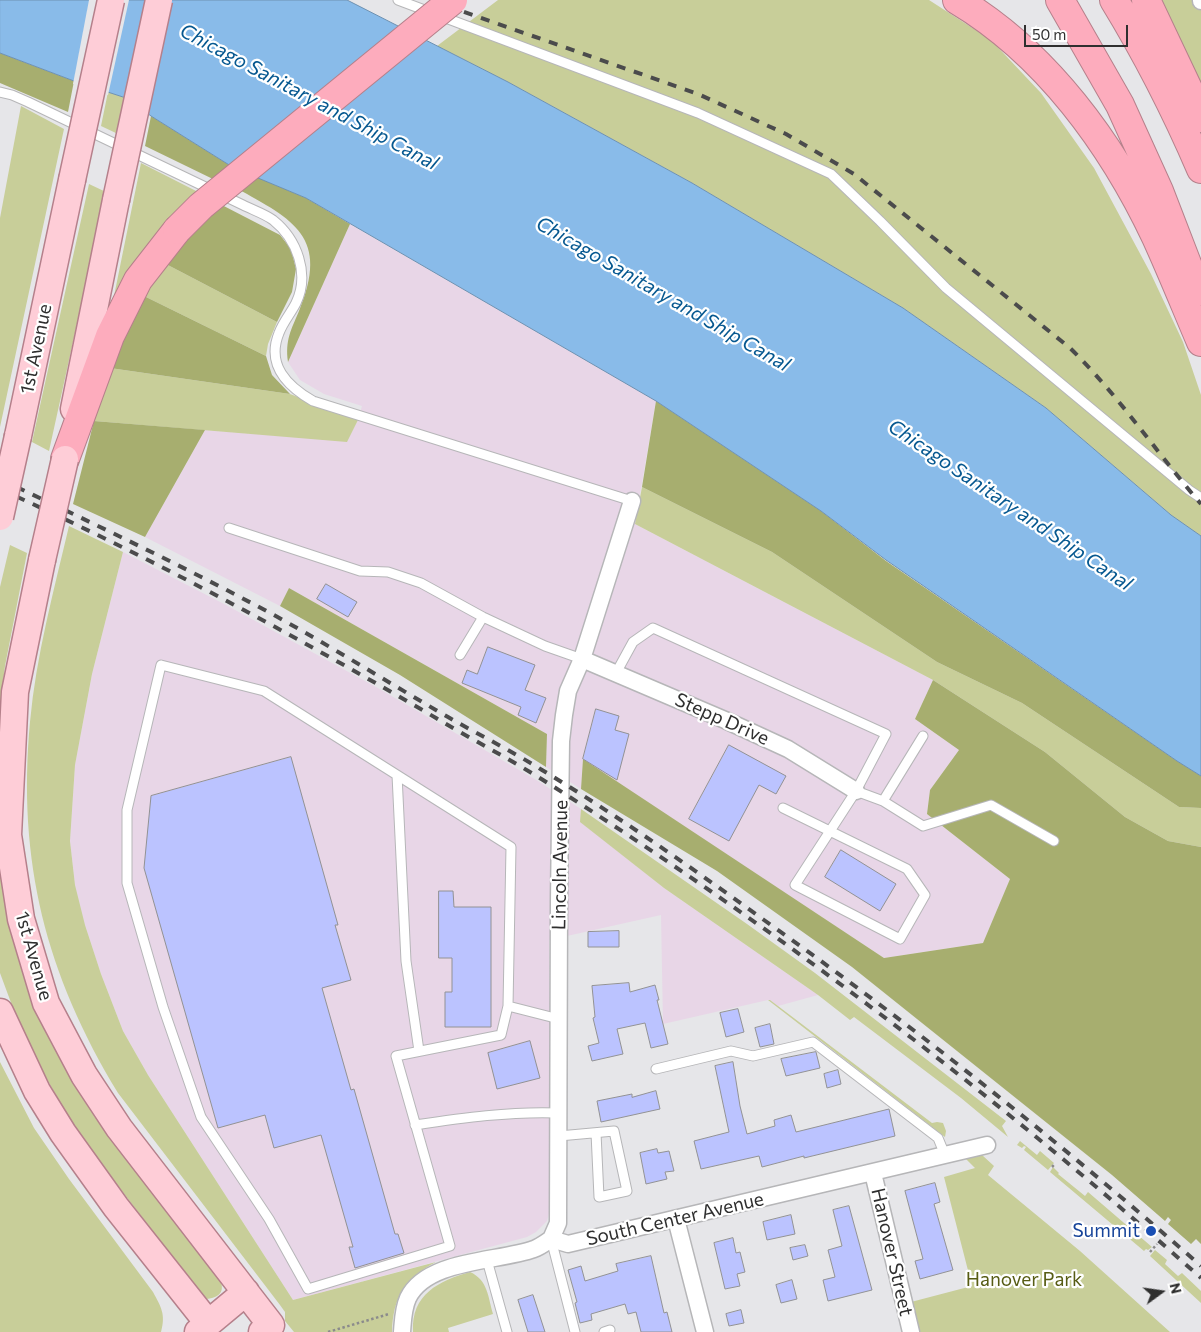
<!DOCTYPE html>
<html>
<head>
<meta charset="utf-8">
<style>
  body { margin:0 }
  #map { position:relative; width:1201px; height:1332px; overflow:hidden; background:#e6e6e9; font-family:Commissioner,sans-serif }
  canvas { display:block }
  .north { position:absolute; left:1136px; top:1267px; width:50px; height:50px; -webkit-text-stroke:4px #fff; paint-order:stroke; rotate:76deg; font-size:14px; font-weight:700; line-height:20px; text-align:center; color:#2f2f2f }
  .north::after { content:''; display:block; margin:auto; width:18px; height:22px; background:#2f2f2f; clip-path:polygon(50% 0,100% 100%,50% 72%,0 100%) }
  .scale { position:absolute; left:1024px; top:25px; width:104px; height:22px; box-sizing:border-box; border:2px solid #2f2f2f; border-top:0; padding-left:6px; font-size:15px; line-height:18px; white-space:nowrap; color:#2f2f2f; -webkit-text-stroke:4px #fff; paint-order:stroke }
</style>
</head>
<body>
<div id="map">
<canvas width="1201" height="1332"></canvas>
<div class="north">N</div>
<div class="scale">50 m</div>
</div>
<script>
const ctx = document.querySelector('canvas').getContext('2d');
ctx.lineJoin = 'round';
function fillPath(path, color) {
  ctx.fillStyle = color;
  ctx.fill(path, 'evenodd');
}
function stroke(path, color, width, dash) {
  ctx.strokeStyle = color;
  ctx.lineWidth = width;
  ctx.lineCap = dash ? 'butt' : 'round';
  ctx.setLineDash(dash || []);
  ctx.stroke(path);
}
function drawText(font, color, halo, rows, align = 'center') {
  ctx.font = font + ' Commissioner,sans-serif';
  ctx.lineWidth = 4.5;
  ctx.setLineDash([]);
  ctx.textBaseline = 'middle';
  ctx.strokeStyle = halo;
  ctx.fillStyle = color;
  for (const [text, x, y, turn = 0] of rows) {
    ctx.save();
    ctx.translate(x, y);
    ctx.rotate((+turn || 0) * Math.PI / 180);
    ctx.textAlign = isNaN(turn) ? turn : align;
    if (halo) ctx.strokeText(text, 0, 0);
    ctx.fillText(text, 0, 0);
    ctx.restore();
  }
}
fillPath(new Path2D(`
  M350,224L656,401L635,524L933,680L915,719L959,750L930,790L927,814L1010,879L983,943L884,958L583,760L581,789L546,767L547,734L289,588L280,606L145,537L205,430L347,441L358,420L362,406L324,394L300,380L288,362Z
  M123,552L226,605L376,687L538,781L581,809V822L664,888L818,995L778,1006L770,1000H768L663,1024L661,915L549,940L552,1193L550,1210L547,1221L536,1232L527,1237L293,1300L148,1075L123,1031L101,974L85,925L75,885L70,841L75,765L92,674Z`), '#e8d6e7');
fillPath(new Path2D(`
  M498,0H929L991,40L1041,93L1094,168L1151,274L1183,342L1201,395V536L1171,515L1046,408L903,308L692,183L508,82L437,46Z
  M1162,0H1201V84Z
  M108,92L126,98L118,134L101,126Z
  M21,106L64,129L0,427V218Z
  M141,163L202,194L113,301Z
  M89,184L106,192L49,451L32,442Z
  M164,263L277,322L268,344L266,356L144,296Z
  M110,368L290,394L358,420L347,442L94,421Z
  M642,487L772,552L937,662L1022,703L1179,807L1201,808V847L1168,841L1125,817L1045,752L933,680L635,524Z
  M69,526L123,552L92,674L75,765L70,841L75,885L85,925L101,974L123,1031L148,1075L293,1300L436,1262C405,1278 393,1297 392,1332H294L285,1321V1312L280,1305L118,1093C46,974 17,862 30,722C36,656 54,590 69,526Z
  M10,545L27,553L5,666L0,708V587Z
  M581,809L747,924L815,973L1006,1121L1002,1126L1008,1137L961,1098L854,1017L850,1020L818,995L664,888L580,822Z
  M0,865L73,1081L95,1117L219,1276C225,1290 222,1297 207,1299L202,1296L93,1153L71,1121L49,1083L27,1040L13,1008L0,973Z
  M768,1000H770L778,1006L932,1123L937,1122L943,1123L946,1131L945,1137Z
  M0,1062L34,1128L69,1179L153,1292C161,1307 166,1314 161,1332H0Z
  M1020,1141L1037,1155L1040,1151L1054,1163L1048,1170L1024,1150L1026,1147L1024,1146L1022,1148L1017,1145Z
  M982,1155L994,1166L988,1175L1080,1251L1170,1332H919L911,1302L972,1286L944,1177L975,1168L966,1159Z
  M1053,1167L1059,1173L1058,1174L1085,1196L1088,1192L1152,1247L1148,1250L1146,1249L1144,1251L1050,1172Z
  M1155,1250L1167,1260L1165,1264L1178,1276L1182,1273L1201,1291V1303L1150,1256Z
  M470,1272C488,1280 488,1297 493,1314L448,1328L449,1332H413C411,1294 439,1281 470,1272Z`), '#c8ce99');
fillPath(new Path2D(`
  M0,53L74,81L68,112L0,83Z
  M151,116L234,168L217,181L145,146Z
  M252,175L306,198L350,224L288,362C285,340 291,330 299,311C330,237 294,220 236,188Z
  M218,203L280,235L291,249L296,269L292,292L277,322L164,263Z
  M144,296L266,356L272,375L290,394L110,368Z
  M656,401L821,511L886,561L1177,761L1201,776V808L1179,807L1022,703L937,662L772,552L642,487Z
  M94,421L205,430L145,537L73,504Z
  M289,588L547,734L546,767L400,675L280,606Z
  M933,680L1045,752L1125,817L1168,841L1201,847V1244L1196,1239L1191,1244L1168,1224L1171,1220L1168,1217L1165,1221L1112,1175L852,967L717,871L581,789L583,759L884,958L983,943L1010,879L927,814L930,790L959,750L915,719Z`), '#a7ae6f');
const water = new Path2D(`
  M0,0H347L508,82L692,183L903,308L1046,408L1171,515L1201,536V776L1177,761L886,560L821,511L656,401L306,198L234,168L151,116L126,98L74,81L0,53Z`);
fillPath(water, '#89bbe9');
stroke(water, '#6e91b1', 1);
fillPath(new Path2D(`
  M89,0H129L108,95L73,84Z`), '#e6e6e9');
const building = new Path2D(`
  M326,584L357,602L348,617L317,599Z
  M488,647L535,665L525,690L546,698L536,723L518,715L521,707L462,683L467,670L477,674Z
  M596,709L619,716L615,730L629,734L617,780L583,759Z
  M729,745L786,776L776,794L759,785L729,841L689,819Z
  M291,757L338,925H335L351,980L322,988L351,1090L354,1089L395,1234H398L404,1253L355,1268L349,1247H353L321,1135L274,1148L265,1115L218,1128L144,868L151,796Z
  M841,850L896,884L880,911L825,877Z
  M439,891H453L454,907H491V1027H445V992H452V958H439Z
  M619,931V947H588V932Z
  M629,983L630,992L655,985L659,1000H657L668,1044L651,1048L645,1023L617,1029L623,1054L592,1061L588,1046L599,1043L593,1018L595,1017L592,986Z
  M738,1009L744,1032L726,1037L720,1013Z
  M770,1024L774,1044L760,1047L755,1028Z
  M530,1041L540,1078L497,1089L488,1053Z
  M816,1052L820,1068L786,1076L781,1059Z
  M733,1062L740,1106L747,1134L775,1126L774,1120L791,1115L796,1132L889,1109L895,1136L804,1158V1156L762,1167L759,1156L701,1169L694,1141L729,1132L715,1066Z
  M838,1070L841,1084L827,1088L824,1074Z
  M656,1091L660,1109L601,1122L597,1101L632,1094V1097Z
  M657,1149L658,1153L669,1151L674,1171L665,1172L667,1179L646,1184L640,1153Z
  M935,1183L940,1202L934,1204L953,1270L920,1279L915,1261L923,1259L905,1191Z
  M849,1206L872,1290L828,1301L823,1280L835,1277L828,1250L842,1246L833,1210Z
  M791,1215L795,1234L767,1240L763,1222Z
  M733,1238L736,1253L740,1252L745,1272L737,1274L740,1286L725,1289L714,1243Z
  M805,1245L808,1256L793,1260L790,1248Z
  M651,1256L664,1313L667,1312L672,1332H641L636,1312L628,1314L625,1304L591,1314L592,1320L580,1323L575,1303L577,1302L568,1270L581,1266L585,1281L618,1271L616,1264Z
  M792,1280L797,1299L781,1303L776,1285Z
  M533,1295L545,1332H528L518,1300Z
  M741,1310L744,1323L729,1326L726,1314Z`);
fillPath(building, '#bbc3ff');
stroke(building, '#929294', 1);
const lane = new Path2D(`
  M398,0L698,113L831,174L880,221L946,288L1189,490L1201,498
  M0,92L12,95L28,102L243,205C253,210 265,214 273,220C297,239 310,274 296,303C291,313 283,322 279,333C266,365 287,386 313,401L632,501
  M229,528L360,571L388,572L421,583L483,617L545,646L582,659
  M460,655L483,617
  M616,673L633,642L653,628L886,734L856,791L795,885L900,939L925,895L907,869L783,808
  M397,775L406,961L419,1051
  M856,791L883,801L923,826L991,805L1054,841
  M883,801L923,736
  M508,1006L501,1035L396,1056L450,1246L308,1289L269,1219L201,1117L163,1007L127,883V810L161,665L264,691L511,847L508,1006L559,1019
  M656,1069L731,1051L753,1056L813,1042L938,1138L945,1155
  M415,1125C462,1118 511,1111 559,1113
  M559,1136L614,1131L627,1191L599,1197L596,1133
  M551,1239L575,1332
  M487,1260L507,1332
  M604,1332L610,1330`);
const street = new Path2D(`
  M1201,0V1
  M582,659L725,720L788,749L856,791
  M873,1173L911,1332
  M676,1219L705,1332
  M551,1239L558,1223L559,901L561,741L564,715L568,691L582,659L632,501
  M402,1332C403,1320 403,1309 408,1298C427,1259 498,1262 534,1249C540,1247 545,1243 551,1239L568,1244L987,1145`);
const primary = new Path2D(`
  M74,409L116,200
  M18,436L72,180
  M42,560L15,692L8,835L21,919L46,1003L84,1075L119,1128L271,1325L262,1332
  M0,1012L37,1091L63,1133L116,1207L208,1323
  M198,1332L246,1292`);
const highway = new Path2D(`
  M957,0C1046,53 1112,144 1156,237C1172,272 1186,307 1201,342
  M1060,0L1120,105L1159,191L1198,292
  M1114,0C1147,54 1176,111 1201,169
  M1146,0L1191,95L1201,118
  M65,459L110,336L138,280L177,230`);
stroke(lane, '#b6b6b8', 11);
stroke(street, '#b6b6b8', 19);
stroke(primary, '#b5808b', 29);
stroke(highway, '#b5808b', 30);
stroke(new Path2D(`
  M1052,1167L1055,1164
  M1150,1252L1157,1244
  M328,1332L389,1314`), '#8b8b8c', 2.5, [2.5, 2.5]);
stroke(lane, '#fff', 9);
stroke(street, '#fff', 16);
stroke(primary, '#fecdd7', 26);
stroke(highway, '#fdacbd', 28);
stroke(new Path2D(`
  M430,0L698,94L786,134L854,174L1070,348C1120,397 1156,452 1201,504
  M0,479C92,523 183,566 272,614C332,647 389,683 448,717C479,735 512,751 542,770C618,816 692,868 764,920C916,1028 1061,1143 1201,1266
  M0,489C150,557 294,635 436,718C471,739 508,758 543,780C775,927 996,1095 1201,1278`), '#4b4b4c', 4, [9, 9]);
const primaryBridge = new Path2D(`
  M72,180L111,0
  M116,200L159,0
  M0,517L18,436
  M42,560L65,459`);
const highwayBridge = new Path2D(`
  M177,230L201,206L453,0`);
stroke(primaryBridge, '#b5808b', 29, []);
stroke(highwayBridge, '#b5808b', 30, []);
stroke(primaryBridge, '#fecdd7', 26);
stroke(highwayBridge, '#fdacbd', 28);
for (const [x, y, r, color] of [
  [1151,1231,6,"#1a4fb4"]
]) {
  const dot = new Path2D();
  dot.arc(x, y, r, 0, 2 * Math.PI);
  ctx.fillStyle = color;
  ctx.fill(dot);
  stroke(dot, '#fff', 2);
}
drawText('19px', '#2f2f2f', '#fff', [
  ["1st Avenue",36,349,-78],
  ["Stepp Drive",722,719,24],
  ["Lincoln Avenue",560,865,-89],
  ["1st Avenue",34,956,74],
  ["South Center Avenue",675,1219,-13],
  ["Hanover Street",892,1252,77]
]);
drawText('19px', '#164399', '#fff', [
  ["Summit",1140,1231]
], 'right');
drawText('19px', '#575c14', '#fff', [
  ["Hanover Park",1024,1280]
]);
drawText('italic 20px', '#065890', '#fff', [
  ["Chicago Sanitary and Ship Canal",309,97,28],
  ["Chicago Sanitary and Ship Canal",663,294,30],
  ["Chicago Sanitary and Ship Canal",1010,505,34]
]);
</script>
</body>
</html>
